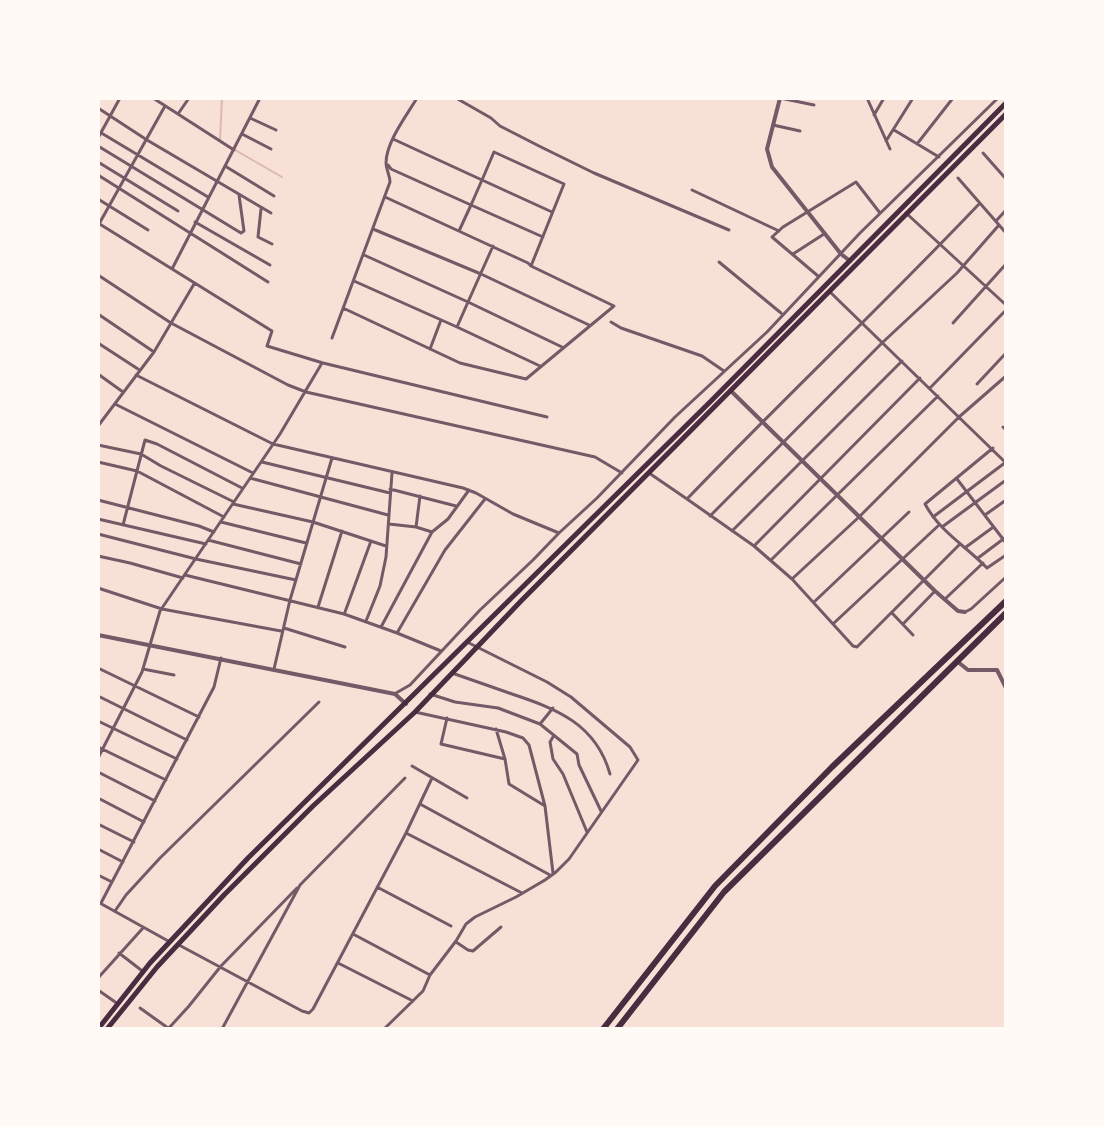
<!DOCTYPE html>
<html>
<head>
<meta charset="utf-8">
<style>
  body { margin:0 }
  #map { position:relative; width:1104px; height:1127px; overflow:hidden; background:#f7e1d7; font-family:Arial,sans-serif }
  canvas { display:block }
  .frame { position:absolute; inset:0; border:100px solid #fffaf5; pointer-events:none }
</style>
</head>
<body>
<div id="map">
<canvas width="1104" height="1127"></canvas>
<div class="frame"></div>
</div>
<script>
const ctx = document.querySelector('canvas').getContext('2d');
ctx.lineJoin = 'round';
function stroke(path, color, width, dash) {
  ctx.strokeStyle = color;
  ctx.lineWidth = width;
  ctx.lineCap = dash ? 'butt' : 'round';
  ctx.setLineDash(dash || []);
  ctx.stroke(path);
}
stroke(new Path2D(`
  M220,140L222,98
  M235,150L282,177`), '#dcb8b0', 2);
stroke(new Path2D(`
  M153,98L234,150
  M456,98L491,118L500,126L541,147L594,173L729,230
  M780,98L814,105
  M867,98L890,149
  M98,108L147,140L271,213
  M178,114L189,98
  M874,115L884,98
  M250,118L276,130
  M773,125L800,131
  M894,130L939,157
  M98,131L208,197
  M242,134L271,149
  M98,138L120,98
  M393,139L482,180L494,152L564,184L531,266
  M886,141L913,98
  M917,144L953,98
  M98,146L241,233L244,231L239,195
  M983,153L1006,179
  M98,162L178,211
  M388,165L391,169L471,205L482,180L552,212
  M225,166L274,196
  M98,175L268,282
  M958,178L1006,233
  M692,190L779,231
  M98,199L148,230
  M261,209L258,237L272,244
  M906,213L1006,305
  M996,221L1006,210
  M195,222L270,265
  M98,223L272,331L267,346L323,363L547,417
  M99,224L165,106
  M373,229L481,274L589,325
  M459,231L471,205L543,237
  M793,254L824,234
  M364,255L468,302L493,246
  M719,262L781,313
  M172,269L260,98
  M98,275L171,323L288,385L306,392L595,457L622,473
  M818,276L772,237L783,227L856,182L880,213
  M354,281L457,327L468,302L562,347
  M830,292L1006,463
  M343,308L460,363L526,379L614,306L531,266L528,263L385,197
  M98,314L154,352
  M611,322L621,328L702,356L724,371
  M953,323L1006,264
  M457,327L540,366
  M332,338L390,182C390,175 386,170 386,163C386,142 407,115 417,98
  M98,343L138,369
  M430,349L441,320
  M98,374L123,392
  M136,375L273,444L463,488L476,493L513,514L559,533
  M977,384L1006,353
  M930,388L1006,310
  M115,404L253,473
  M98,426L154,352L194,284
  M1003,427L1006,430
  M98,445L141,454L161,466L234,502
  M993,448L925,504C940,532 966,546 987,568L1006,555
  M98,462L137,471L224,517
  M262,462L390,493
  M649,473L687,499C783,399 884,304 980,203
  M250,478L388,515
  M957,479L1006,543
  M390,489L456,506
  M687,499L754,546L792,579L853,646L857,647L960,544
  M98,500L199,526L214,532
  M233,504L313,522L386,546
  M985,515L1006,500
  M710,516L883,342L957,273L999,225
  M933,517L1006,462
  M98,519L206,544
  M221,522L306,543
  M389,524L416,527L432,532
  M123,525L145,440L157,444L242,488
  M416,527L420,496
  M942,527L1006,480
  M732,531L902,361
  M98,534L196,559L296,580
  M208,540L301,564
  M754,546L920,378
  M966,547L992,528
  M98,556L130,563L183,578
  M978,558L1006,537
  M771,560L938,396
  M185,575L344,614L397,633L441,651
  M792,579L859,517L959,417L1006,376
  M98,588L162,609L281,631
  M945,599L983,563
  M814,602L909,512
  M318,607L342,531
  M345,612L371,541
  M965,612L971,609L1006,577
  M892,613L913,635
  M366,621L380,586L386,557L392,473
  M834,623L939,525
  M903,624L935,591
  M381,627L432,532L448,519L469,490
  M284,628L345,647
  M397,633L445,550L485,499
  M98,668L199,717
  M143,669L174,675
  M274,669L290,600L332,458
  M452,673C472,680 492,687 512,694C557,709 596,724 610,774
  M396,693L410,685L480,610L533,560L559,533L597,498L675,417L767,332L860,233L998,98
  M430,694L455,702L498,708L540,724L577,754L579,765L601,811
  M98,696L187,740
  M415,712L506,732L523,738L529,745L545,806L553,873
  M447,718L441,744L505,759
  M98,721L177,759
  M540,724L553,708
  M496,729L505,759L509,784L545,806
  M553,737L550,742L553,759L563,774L587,832
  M98,747L166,780
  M98,758L142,672L160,611L280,434L322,363
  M412,766L467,798
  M98,772L155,801
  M98,798L144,822
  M420,804L550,875
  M98,824L134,842
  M406,833L522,893
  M98,849L123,862
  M98,875L112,882
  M377,887L451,926
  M98,902L170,942
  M101,903L214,687L221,658
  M115,911L126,895L160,858L319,702
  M353,934L430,975
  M456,942L468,950L473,951L501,927
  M179,945L302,1011L309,1013L313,1009L406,833L432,778
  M119,953L141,970
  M338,963L413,1001
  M98,978L143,928
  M98,990L118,1004
  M140,1008L168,1028
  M168,1029L189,1006L221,966L297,888
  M222,1029L300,885L405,778
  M384,1029L423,991L430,975L456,941L466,924L475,917L516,897L545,880L556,872L569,859L638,760L630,747L571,697L547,682L467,642`), '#755966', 3);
stroke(new Path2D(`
  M780,98L767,149L772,167L841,254L850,261
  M731,391L935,591L958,611L965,612
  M98,635L395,694L406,704
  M958,662L968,670H997L1006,688`), '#755966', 4);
stroke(new Path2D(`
  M98,1029L150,963L248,858L710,402L1006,103
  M107,1029L157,967L224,895L313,806L415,712L522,600L1006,114`), '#4a2c40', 5);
stroke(new Path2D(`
  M603,1029L715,886L832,767L1006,601
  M617,1029L724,892L1006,613`), '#4a2c40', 6);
</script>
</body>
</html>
